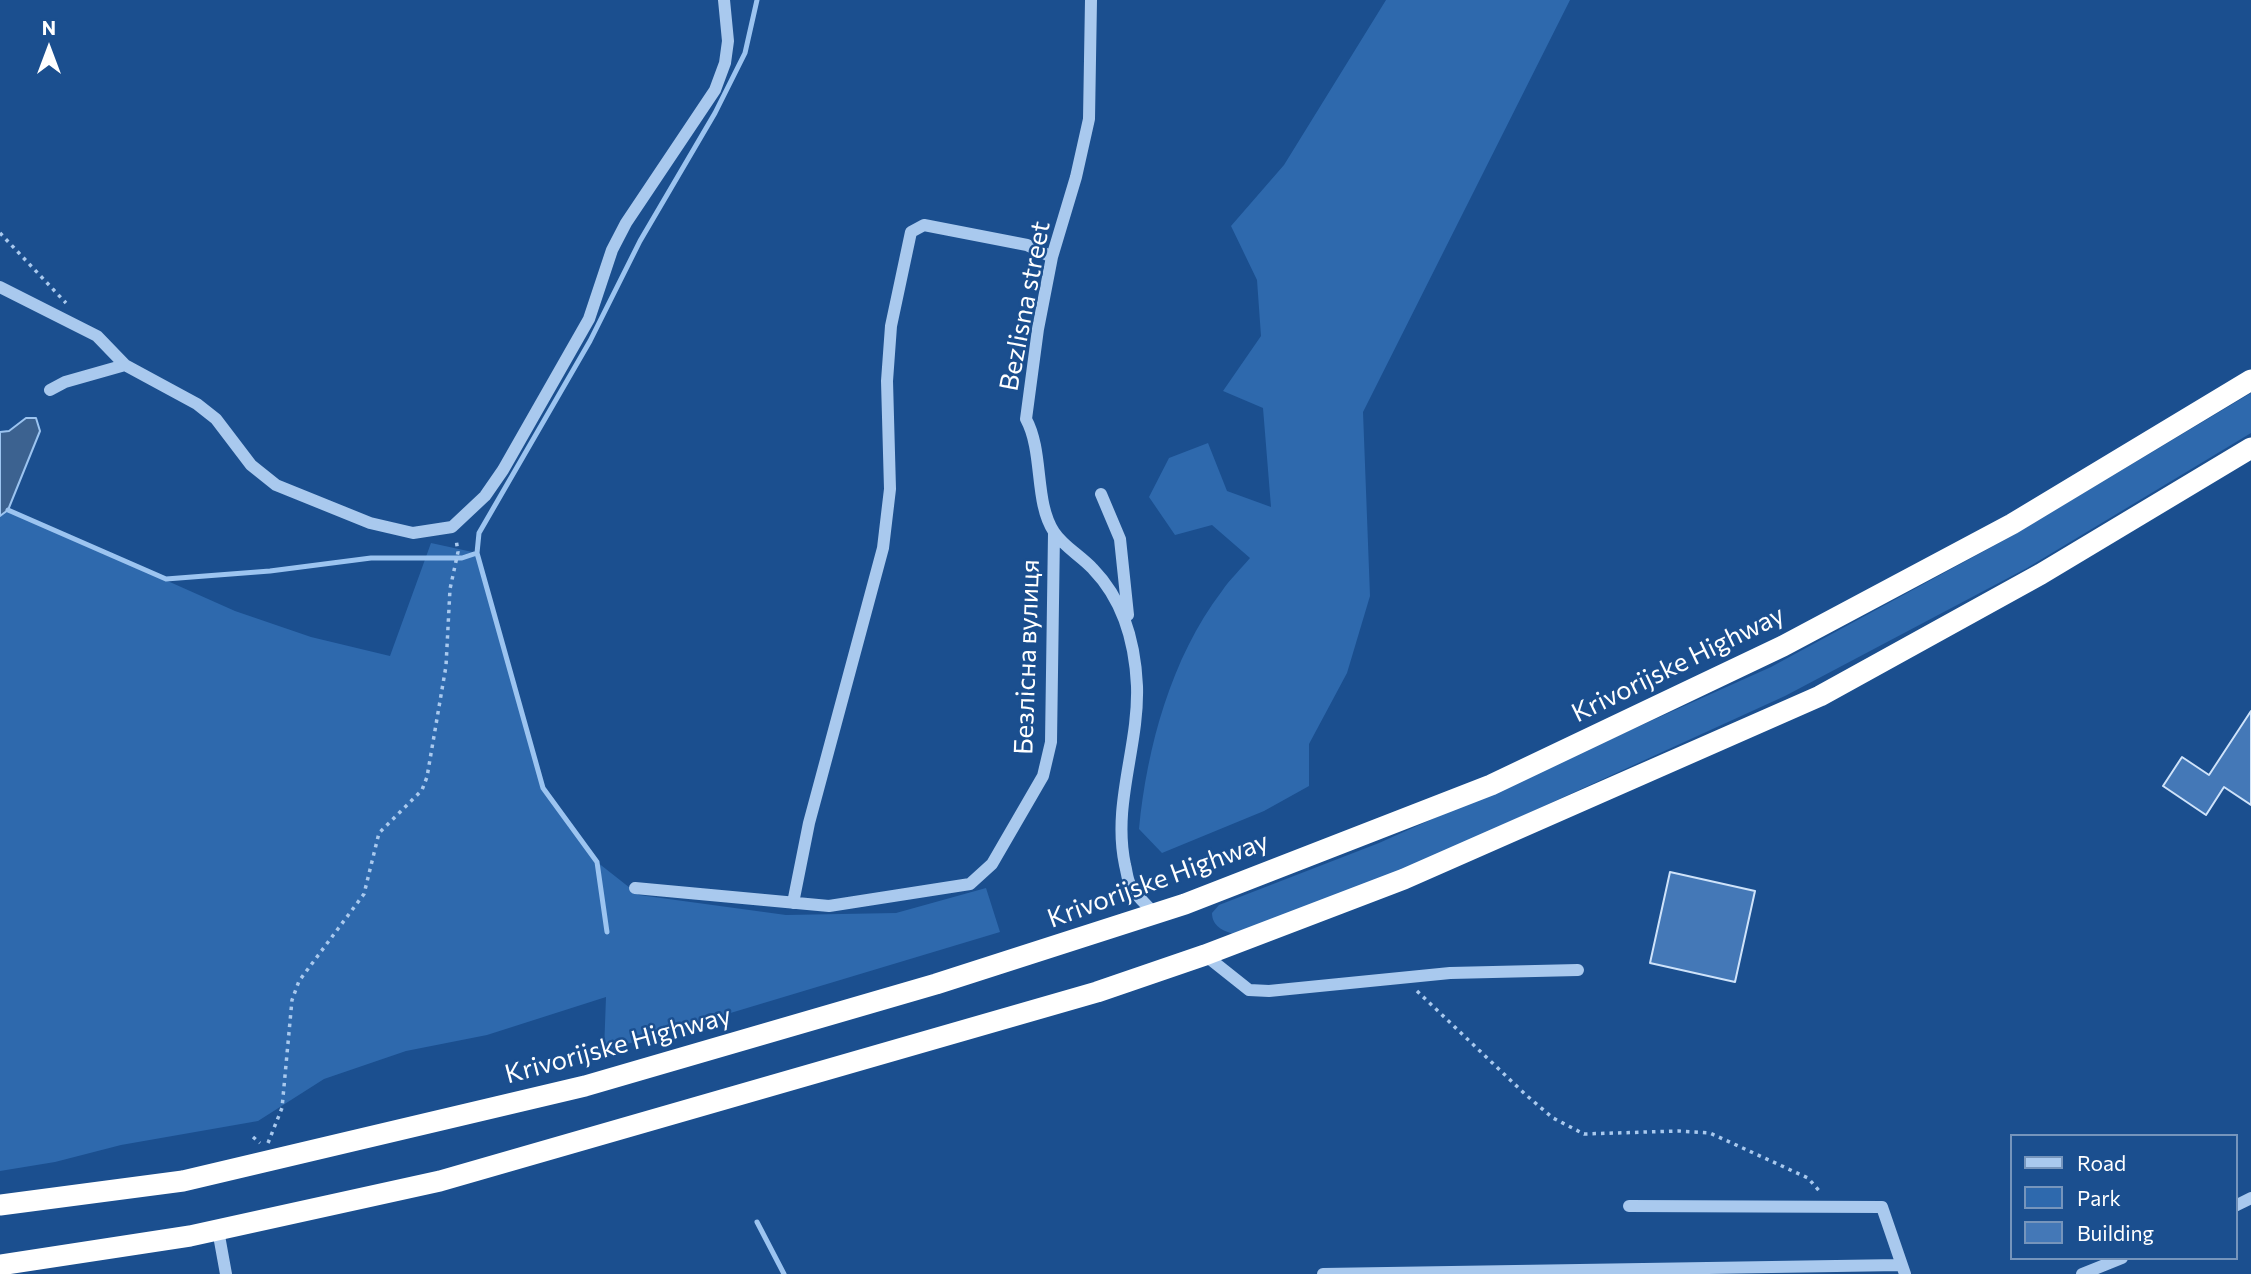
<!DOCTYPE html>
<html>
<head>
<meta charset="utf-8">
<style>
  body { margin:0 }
  #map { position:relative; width:2251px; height:1274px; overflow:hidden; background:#1b4f8f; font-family:Commissioner,sans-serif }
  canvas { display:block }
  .legend { position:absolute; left:2010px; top:1134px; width:228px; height:126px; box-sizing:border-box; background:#1b4f8f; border:2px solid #7695bc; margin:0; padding:9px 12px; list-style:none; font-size:21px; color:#fff }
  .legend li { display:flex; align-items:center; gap:14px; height:35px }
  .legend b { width:35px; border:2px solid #7695bc }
  .north { position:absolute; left:14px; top:14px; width:70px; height:70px; -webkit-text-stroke:5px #1b4f8f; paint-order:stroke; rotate:0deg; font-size:19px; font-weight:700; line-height:28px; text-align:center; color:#fff }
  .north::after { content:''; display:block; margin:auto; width:24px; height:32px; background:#fff; clip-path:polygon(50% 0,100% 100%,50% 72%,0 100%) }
</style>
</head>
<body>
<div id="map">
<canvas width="2251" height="1274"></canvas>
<ul class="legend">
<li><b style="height:9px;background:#a9c9ee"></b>Road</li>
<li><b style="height:19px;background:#2e69ad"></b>Park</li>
<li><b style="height:19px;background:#4478b7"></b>Building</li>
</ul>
<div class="north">N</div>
</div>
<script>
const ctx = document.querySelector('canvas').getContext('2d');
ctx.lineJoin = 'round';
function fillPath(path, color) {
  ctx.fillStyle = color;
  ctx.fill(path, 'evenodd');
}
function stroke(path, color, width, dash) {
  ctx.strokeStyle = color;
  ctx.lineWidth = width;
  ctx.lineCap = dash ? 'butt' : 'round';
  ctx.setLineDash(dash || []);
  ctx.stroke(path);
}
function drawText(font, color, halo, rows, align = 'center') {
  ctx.font = font + ' Commissioner,sans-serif';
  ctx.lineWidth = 5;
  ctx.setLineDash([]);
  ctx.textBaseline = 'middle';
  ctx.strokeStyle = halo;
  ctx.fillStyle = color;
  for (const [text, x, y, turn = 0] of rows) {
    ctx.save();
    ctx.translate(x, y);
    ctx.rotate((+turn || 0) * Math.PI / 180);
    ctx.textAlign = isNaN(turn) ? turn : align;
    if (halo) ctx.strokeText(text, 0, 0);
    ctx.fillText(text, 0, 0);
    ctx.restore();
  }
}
fillPath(new Path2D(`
  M1386,0H1570L1363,412L1370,596L1347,673L1309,744V786L1264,811L1162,853L1139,829C1147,747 1171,658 1222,591C1230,579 1241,569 1250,558L1212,525L1175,535L1149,497L1169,458L1208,443L1227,491L1271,507L1263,408L1223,391L1261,336L1257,280L1231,226L1284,165Z
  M2251,393V433L2027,568L1785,696L1395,874L1234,934C1223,931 1212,926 1212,913L1219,905L1379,843L1771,667L2010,537Z
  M8,510L235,611L311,637L390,656L431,543L477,553L543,788L597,862L639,895L786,915L896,913L986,888L1000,932L604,1051L606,997L487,1035L406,1051L324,1079L258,1121L121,1145L55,1162L0,1171V516Z`), '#2e69ad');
const water = new Path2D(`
  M26,418H36L40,431L8,510L0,516V432L9,431Z`);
fillPath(water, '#3c6290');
stroke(water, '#9cc4f0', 2);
stroke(new Path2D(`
  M8,510L166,579L270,571L371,558H462L477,553L543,788L597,862L607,932
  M477,553L479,533L590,341L640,241L715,113L745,53L757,0
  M757,1222L784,1274`), '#9cc4f0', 5);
const building = new Path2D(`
  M2251,711V805L2224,787L2206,815L2163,786L2182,757L2209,775Z
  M1670,872L1755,891L1735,982L1650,963Z`);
fillPath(building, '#4478b7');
stroke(building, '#cfe3fa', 2);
stroke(new Path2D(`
  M0,233L66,303
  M1417,991L1526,1095L1553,1118L1584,1134L1679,1131L1710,1133L1808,1178L1821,1193
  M253,1137L260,1143
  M268,1143L282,1108L292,1000L299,981L364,894L379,833L422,790L427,777L446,666L450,589L458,552L456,539`), '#a9c9ee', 3.5, [3.5, 5]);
stroke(new Path2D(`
  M1091,0L1089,119L1076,177L1052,257L1038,329L1026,419C1044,452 1034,502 1054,532C1063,546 1081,556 1093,569C1124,601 1135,642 1137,686C1139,747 1112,804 1125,865C1127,872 1127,880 1131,886C1136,896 1147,905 1155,914
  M0,287L97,336L125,365L197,404L216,419L251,465L276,485L370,523L413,533L452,527L485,496L503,470L589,319L612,250L626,223L715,90L725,63L728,41L724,0
  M50,390L65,382L125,365
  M1101,494L1120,539L1128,615
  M635,888L829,906L970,884L992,864L1043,776L1051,742L1054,533
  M793,903L809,823L883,548L890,489L887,381L891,326L911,232L924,225L1027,245L1052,257
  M1205,955L1249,990L1269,991L1450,973L1578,970
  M1629,1206L1882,1207L1905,1274
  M2235,1206L2251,1198
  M218,1230L226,1274
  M1323,1274L1900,1265
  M2082,1274L2122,1258`), '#a9c9ee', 12);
stroke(new Path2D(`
  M0,1205L183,1181L585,1086L936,984L1185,904L1491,785L1783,646L2012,524L2251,380
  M0,1265L190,1236L440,1181L1097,992L1205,955L1404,879L1820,696L2041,574L2251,448`), '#fff', 21);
drawText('26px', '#fff', '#1b4f8f', [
  ["Bezlisna street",1025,306,-79],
  ["Безлісна вулиця",1027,657,-88],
  ["Krivorijske Highway",1678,664,-26],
  ["Krivorijske Highway",1158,880,-20],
  ["Krivorijske Highway",618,1045,-15]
]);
</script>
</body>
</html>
